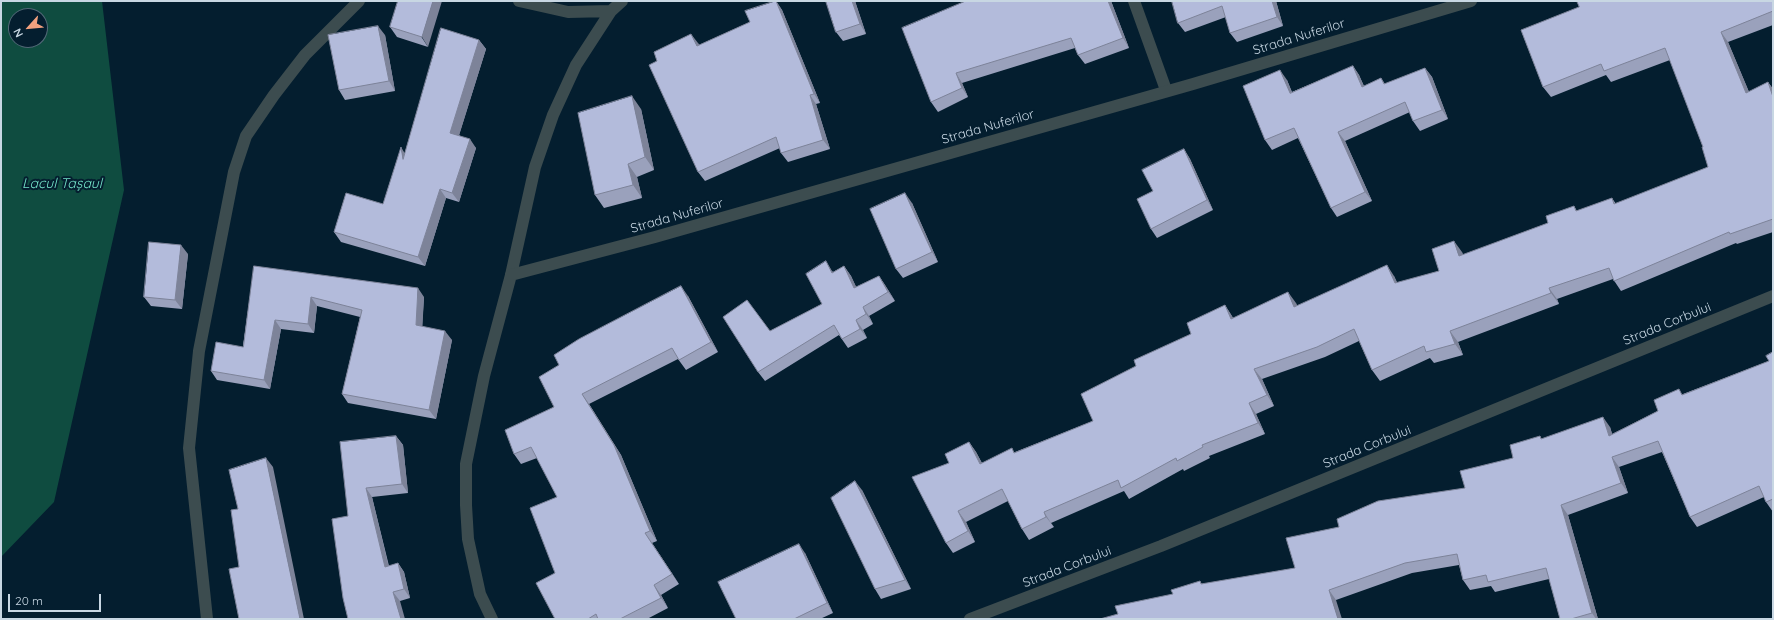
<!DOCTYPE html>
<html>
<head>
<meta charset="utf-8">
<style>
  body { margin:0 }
  #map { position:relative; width:1774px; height:620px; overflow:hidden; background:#041e2f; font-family:Quicksand,sans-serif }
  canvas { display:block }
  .frame { position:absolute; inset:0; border:2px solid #c8d7e3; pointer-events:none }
  .north { position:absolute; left:8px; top:8px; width:40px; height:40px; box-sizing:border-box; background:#041e2f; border:1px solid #526877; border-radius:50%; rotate:243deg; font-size:11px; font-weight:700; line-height:16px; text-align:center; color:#c8d7e3 }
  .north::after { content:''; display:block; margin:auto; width:14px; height:18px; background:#f2a17e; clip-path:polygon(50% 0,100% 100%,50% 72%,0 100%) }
  .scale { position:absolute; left:8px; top:594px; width:93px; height:18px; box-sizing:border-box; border:2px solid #c8d7e3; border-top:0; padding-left:5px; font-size:12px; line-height:14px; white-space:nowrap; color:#c8d7e3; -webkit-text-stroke:3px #041e2f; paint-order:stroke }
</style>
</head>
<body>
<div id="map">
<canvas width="1774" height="620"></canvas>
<div class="frame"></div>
<div class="north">N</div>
<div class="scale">20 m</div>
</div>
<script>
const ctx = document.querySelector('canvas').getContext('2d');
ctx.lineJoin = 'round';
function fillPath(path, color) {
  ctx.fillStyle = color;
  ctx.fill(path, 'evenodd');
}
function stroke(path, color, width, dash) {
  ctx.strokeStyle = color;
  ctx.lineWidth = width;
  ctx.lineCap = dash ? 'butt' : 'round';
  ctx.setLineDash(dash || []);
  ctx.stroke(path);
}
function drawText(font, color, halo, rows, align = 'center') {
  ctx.font = font + ' Quicksand,sans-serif';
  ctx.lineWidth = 4;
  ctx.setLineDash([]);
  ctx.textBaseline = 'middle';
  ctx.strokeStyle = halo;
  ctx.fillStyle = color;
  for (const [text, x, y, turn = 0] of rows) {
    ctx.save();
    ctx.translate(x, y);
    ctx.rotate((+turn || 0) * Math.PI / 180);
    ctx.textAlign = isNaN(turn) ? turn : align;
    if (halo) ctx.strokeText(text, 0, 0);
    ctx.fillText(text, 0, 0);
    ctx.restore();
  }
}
fillPath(new Path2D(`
  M1,1H102L124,190L54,502L1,557ZM16,16H40V40H16Z`), '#0f4c40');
stroke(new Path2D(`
  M519,1L568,12L611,11
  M1134,1L1166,90
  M511,275L535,167L553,115L576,65L611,11L622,1
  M207,619L189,448L199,351L234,172L246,136L274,95L305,55L359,1
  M970,619L1161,546L1773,296`), '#3c4c4f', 12);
stroke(new Path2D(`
  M492,619L480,594L468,539L466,505V464L484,376L511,275L655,237L1193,84L1471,1`), '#3c4c4f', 12);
fillPath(new Path2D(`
  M398,1L428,47L397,37L390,27Z
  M776,1L782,10L820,103L816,104L830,149L788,162L781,153L780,148L705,181L698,172V43L699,45L750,22Z
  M826,1H855L866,34L843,41L836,32Z
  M966,1H1111L1129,48L1085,64L1078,55L1075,48L962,83L968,97L938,112L931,102Z
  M1172,1H1276L1283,26L1237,42L1230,33L1226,17L1185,32L1178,23Z
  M1773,1V25L1728,42L1749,92L1768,82L1773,89V232L1737,244L1736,243L1621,291L1613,279L1557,299L1559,304L1458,342L1463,355L1434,363L1430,358L1380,381L1372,370L1359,341L1325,357L1262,379L1274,406L1256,414L1265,434L1209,456L1210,458L1184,471L1183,469L1129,499L1124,491L1051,523L1054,527L1029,540L1022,529L1008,501L966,522L975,542L953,553L946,543L949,463L969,442L976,452L982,463L1015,452L1093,421L1136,366L1191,334L1225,305L1233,318L1296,303L1297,306L1394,276L1397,283L1439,271L1462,252L1463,255L1548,223L1574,206L1577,211L1612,198L1616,204L1708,167L1703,147L1670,60L1611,82L1606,75L1551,97L1543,87L1521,30Z
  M385,35L395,91L345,100L339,90Z
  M479,40L486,49L459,135L476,148L459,202L446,198L425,266L341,242L334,232L383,204L405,153Z
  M1353,66L1359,75L1364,86L1381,78L1385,84L1425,68L1432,77L1448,119L1420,131L1413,121L1410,112L1345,141L1372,201L1337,217L1331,208L1298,138L1272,150L1265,140L1287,80L1292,92Z
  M641,109L654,170L637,177L642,198L604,208L595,195Z
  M1184,149L1190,159L1213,210L1157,238L1151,229L1153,191Z
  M912,203L938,262L903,278L896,269Z
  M188,254L182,309L151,306L144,297Z
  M254,266L424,297L422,327L452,340L436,419L348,403L342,394L360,317L317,306L314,333L281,329L270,389L217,380L211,371L243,347Z
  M844,266L851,276L856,287L879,276L885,285L895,301L869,316L873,324L863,330L867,338L848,348L839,335L765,381L758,372L770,331L822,304L832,271L833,272Z
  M688,296L718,352L686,370L678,359L589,404L621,455L657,541L652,543L679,584L661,595L668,608L647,619H555V573L557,497L537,458L521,464L514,454L554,407L559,365Z
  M1773,352V512L1766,502L1764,497L1697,527L1690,517L1662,452L1619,467L1628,493L1568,515L1598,619H1560L1549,579L1495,592L1491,586L1470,590L1463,580L1459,565L1412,573L1336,600L1118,614L1173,594L1200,581L1202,584L1295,568L1339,527L1465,488L1513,458L1540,436L1542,439L1610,427L1612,434L1658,411L1683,394L1769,361Z
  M396,436L403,445L408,493L372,497L389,566L398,563L404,572L410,598L400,601L343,598L348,516Z
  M862,490L911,589L881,599L875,589Z
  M805,553L833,613L820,619H736Z`), '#9aa1bc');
fillPath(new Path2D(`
  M433,1H442L428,47L422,37Z
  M776,1L782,10L820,103L814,94Z
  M852,1H855L866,34L860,24Z
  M1108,1H1111L1129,48L1123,38Z
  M1272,1H1276L1283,26L1277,17Z
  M378,26L385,35L395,91L389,81Z
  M1721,32L1728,42L1754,104L1746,93Z
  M691,34L698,43L704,55L697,46Z
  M479,40L486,49L457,142L450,133Z
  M1353,66L1359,75L1368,96L1362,87Z
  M1425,68L1432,77L1448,119L1442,110Z
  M1280,70L1287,80L1296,103L1290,93Z
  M956,73L962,83L968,97L962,88Z
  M1768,82L1773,89V97Z
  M810,95L816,104L830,149L823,140Z
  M632,96L641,109L654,170L645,157Z
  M1338,132L1345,141L1372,201L1365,192Z
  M470,139L476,148L459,202L452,193Z
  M401,147L407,157L403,159Z
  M1184,149L1190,159L1213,210L1207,200Z
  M628,164L637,177L642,198L633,185Z
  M440,189L446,198L425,266L418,257Z
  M905,193L912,203L938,262L932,252Z
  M1454,241L1462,252L1467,267L1459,256Z
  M181,245L188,254L182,309L175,300Z
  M826,261L832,271L838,282L832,273Z
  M1387,265L1394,276L1403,294L1395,283Z
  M844,266L851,276L861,297L854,288Z
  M879,276L885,285L895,301L888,292Z
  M681,286L688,296L718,352L711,342Z
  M418,288L424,297L422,334L416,325Z
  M1549,288L1557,299L1559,304L1551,293Z
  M1288,292L1296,303L1301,318L1294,307Z
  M311,297L317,306L314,333L308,324Z
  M1225,305L1232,316L1239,330L1231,319Z
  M863,307L869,316L873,324L866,314Z
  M275,320L281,329L270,389L264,380Z
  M856,320L863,330L867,338L860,329Z
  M445,331L452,340L436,419L429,410Z
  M1450,331L1458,342L1463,355L1455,344Z
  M1254,369L1262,379L1274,406L1267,395Z
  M582,394L589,404L621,455L657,541L650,531Z
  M1249,403L1256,414L1265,434L1258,423Z
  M1603,417L1610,427L1616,446L1609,436Z
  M396,436L403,445L408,493L402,484Z
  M969,442L976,452L988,475L980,464Z
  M1612,457L1619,467L1628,493L1621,483Z
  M266,458L273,467L304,619H300Z
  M855,481L862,490L911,589L905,580Z
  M366,488L372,497L391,576L385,567Z
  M1561,505L1568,515L1598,619H1596L1592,613Z
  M958,511L966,522L975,542L968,531Z
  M1044,512L1051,523L1054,527L1046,517Z
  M645,533L652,543L679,584L672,574Z
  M799,544L805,553L833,613L827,603Z
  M398,563L404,572L410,598L404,589Z
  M654,585L661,595L668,608L661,598Z
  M1329,590L1336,600L1342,619H1338Z
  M393,592L400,601L405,619H401Z`), '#7d8399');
const building = new Path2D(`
  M398,1H433L422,37L390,27Z
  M776,1L814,94L810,95L823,140L781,153L776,137L698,172L649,65L657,61L654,52L691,34L697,46L750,22L745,11Z
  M826,1H852L860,24L836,32Z
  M966,1H1108L1123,38L1078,55L1071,38L956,73L962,88L931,102L902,28Z
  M1172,1H1272L1277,17L1230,33L1222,6L1178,23Z
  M1577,1H1773V11L1721,32L1746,93L1768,82L1773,97V219L1730,234L1729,232L1614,281L1609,268L1549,288L1551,293L1450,331L1455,344L1426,352L1424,346L1372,370L1354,329L1317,347L1254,369L1267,395L1249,403L1258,423L1202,445L1203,447L1177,461L1176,458L1121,488L1118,480L1044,512L1046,517L1022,529L1002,489L958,511L968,531L946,543L912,477L949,463L945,454L969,442L980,464L1012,448L1014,453L1093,421L1081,394L1136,366L1134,360L1191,334L1187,323L1225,305L1231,319L1288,292L1294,307L1387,265L1395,283L1439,271L1432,249L1454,241L1459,256L1548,223L1546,216L1574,206L1576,211L1612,198L1614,204L1708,167L1702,147H1703L1665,48L1604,71L1601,64L1543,87L1521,30L1579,7Z
  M378,26L389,81L339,90L328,35Z
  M441,28L479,40L450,133L470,139L452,193L440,189L418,257L334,232L346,193L383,204L401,147L403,159Z
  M1353,66L1362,87L1381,78L1384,84L1425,68L1442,110L1413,121L1405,102L1338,132L1365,192L1331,208L1294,128L1265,140L1243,86L1280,70L1290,93Z
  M632,96L645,157L628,164L633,185L595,195L578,113Z
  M1184,149L1207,200L1151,229L1137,199L1153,191L1142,170Z
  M905,193L932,252L896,269L870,209Z
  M149,242L181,245L175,300L144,297Z
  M826,261L832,273L844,266L854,288L879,276L888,292L863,307L866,314L856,320L860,329L842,339L834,325L758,372L723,317L747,300L770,331L822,304L806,274Z
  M254,266L418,288L416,325L445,331L429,410L342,394L362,310L311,297L308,324L275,320L264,380L211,371L216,342L243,347Z
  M681,286L711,342L679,360L672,348L582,394L614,445L650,531L645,533L672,574L654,585L661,598L620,619H598L596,614L588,619H555L536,583L555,573L530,508L557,497L531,447L514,454L505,430L554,407L539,377L559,365L554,355L579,339Z
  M1773,352V499L1766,502L1759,486L1690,517L1658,441L1612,457L1621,483L1561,505L1592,613L1571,619H1560L1546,568L1488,582L1486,575L1463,580L1457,554L1405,563L1329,590L1338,619H1100L1118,614L1115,606L1173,594L1171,590L1200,581L1201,584L1295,568L1286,538L1339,527L1337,519L1378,501L1465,488L1460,471L1513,458L1510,445L1540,436L1541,439L1603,417L1609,436L1658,411L1654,400L1679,389L1682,395L1769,361L1766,356Z
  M396,436L402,484L366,488L385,567L398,563L404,589L393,592L401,619H348L343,598L332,519L348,516L340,442Z
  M266,458L300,619H239L229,569L239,567L231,510L238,509L229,470Z
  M855,481L905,580L875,589L831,498Z
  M799,544L827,603L794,619H736L718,582Z`);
fillPath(building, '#b3bbdb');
stroke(building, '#7d8399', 1);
drawText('13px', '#c8d7e3', '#041e2f', [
  ["Strada Nuferilor",1299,37,-17],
  ["Strada Nuferilor",988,127,-16],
  ["Strada Nuferilor",677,216,-16],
  ["Strada Corbului",1667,324,-22],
  ["Strada Corbului",1367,447,-22],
  ["Strada Corbului",1067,567,-21]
]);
drawText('italic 14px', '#73e2c8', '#041e2f', [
  ["Lacul Tașaul",62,184]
]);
</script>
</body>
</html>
